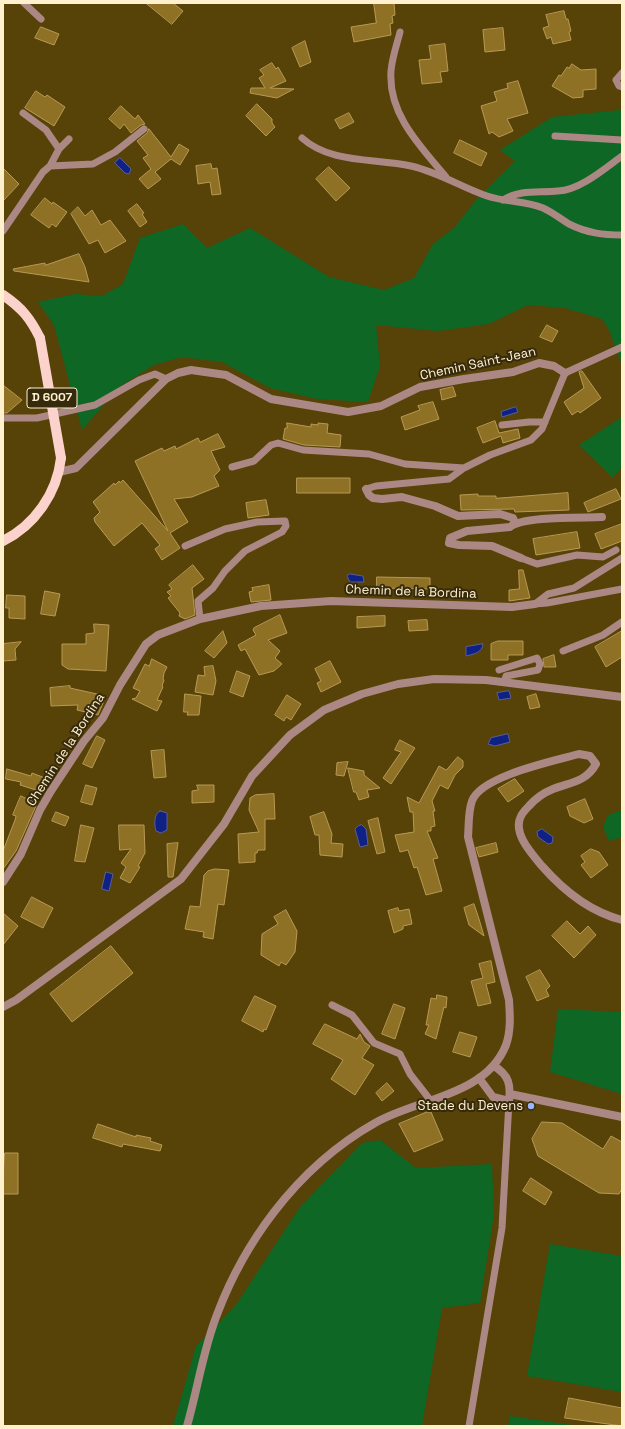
<!DOCTYPE html>
<html>
<head>
<meta charset="utf-8">
<style>
  body { margin:0 }
  #map { position:relative; width:625px; height:1429px; overflow:hidden; background:#574208; font-family:"Space Grotesk",sans-serif }
  canvas { display:block }
  .frame { position:absolute; inset:0; border:4px solid #fff0ce; pointer-events:none }
</style>
</head>
<body>
<div id="map">
<canvas width="625" height="1429"></canvas>
<div class="frame"></div>
</div>
<script>
const ctx = document.querySelector('canvas').getContext('2d');
ctx.lineJoin = 'round';
function fillPath(path, color) {
  ctx.fillStyle = color;
  ctx.fill(path, 'evenodd');
}
function stroke(path, color, width, dash) {
  ctx.strokeStyle = color;
  ctx.lineWidth = width;
  ctx.lineCap = dash ? 'butt' : 'round';
  ctx.setLineDash(dash || []);
  ctx.stroke(path);
}
function drawText(font, color, halo, rows, align = 'center') {
  ctx.font = font + ' "Space Grotesk",sans-serif';
  ctx.lineWidth = 4;
  ctx.setLineDash([]);
  ctx.textBaseline = 'middle';
  ctx.strokeStyle = halo;
  ctx.fillStyle = color;
  for (const [text, x, y, turn = 0] of rows) {
    ctx.save();
    ctx.translate(x, y);
    ctx.rotate((+turn || 0) * Math.PI / 180);
    ctx.textAlign = isNaN(turn) ? turn : align;
    if (halo) ctx.strokeText(text, 0, 0);
    ctx.fillText(text, 0, 0);
    ctx.restore();
  }
}
fillPath(new Path2D(`
  M620,110L622,111V365L609,330L602,319L565,308L528,305L489,324L438,331L376,325L380,366L368,402L317,399L270,388L222,362L182,357L154,365L119,387L82,430L54,325L38,302L75,294L102,296L123,284L140,238L183,224L207,248L250,228L329,277L384,290L414,278L433,244L454,228L476,200L515,161L500,150L552,117Z
  M622,417V467L613,478L579,445Z
  M622,810V837L609,841L603,827L608,815Z
  M558,1009L622,1012V1094L550,1072Z
  M380,1140L416,1168L492,1164L494,1214L480,1303L442,1308L422,1426H173L196,1346L236,1305L300,1207L362,1143Z
  M550,1244L622,1256V1392L527,1376Z
  M510,1416L579,1426H508Z`), '#0f6725');
const water = new Path2D(`
  M120,158L131,169L129,174L125,173L115,163Z
  M516,407L518,412L502,417L501,412Z
  M350,574L363,576L364,582H350L347,576Z
  M483,644C482,653 474,654 466,656V647Z
  M509,691L511,698L499,700L497,693Z
  M508,734L510,742L495,746L488,744L491,738Z
  M160,811L167,813V830L161,833L156,831C154,824 154,814 160,811Z
  M362,825L366,829L368,845L360,847L355,829L358,826Z
  M542,829L553,837L552,843L548,844L538,837L537,832Z
  M106,872L113,874L109,891L102,889Z`);
fillPath(water, '#0f2184');
stroke(water, '#575f9a', 1);
const building = new Path2D(`
  M146,3H173L183,11L172,24Z
  M374,3H394L395,15L392,16L393,23L390,24L391,35L354,42L351,27L376,23Z
  M564,11L566,19H568L571,31L569,32L571,40L553,44L551,37L547,39L543,28L549,26L546,15Z
  M41,27L59,34L54,45L35,38Z
  M503,28L505,50L485,52L483,30Z
  M305,41L311,62L300,67L292,48Z
  M445,44L448,71L440,72L442,82L422,84L419,60L431,59L429,46Z
  M272,63L276,69L278,67L286,81L270,88L294,89L277,98L250,93L251,88H265L259,78L264,75L260,70Z
  M572,64L581,70L596,69V89L583,90V97L573,98L552,86L559,75L561,76L567,67L569,68Z
  M518,81L528,113L507,119L513,131L499,137L492,132L489,134L481,106L497,101L494,92L508,88L507,84Z
  M36,91L45,97L47,95L65,107L54,126L25,108Z
  M257,104L272,119V123L275,127L266,136L246,116Z
  M121,106L135,119L138,115L145,124L141,125L131,133L124,124L120,129L109,119Z
  M349,113L354,122L340,129L335,120Z
  M149,129L171,157L179,144L189,150L180,165L171,159L155,172L161,179L148,189L139,179L151,169L143,158L148,155L137,141L147,133Z
  M460,140L487,153L481,166L454,153Z
  M211,164L212,169L217,168L221,194L212,195L210,182L198,184L196,166Z
  M329,167L350,188L336,201L316,179Z
  M3,168L19,184L3,201Z
  M45,198L52,204L53,202L67,212L56,227L52,224L49,228L31,215Z
  M137,204L144,213L142,214L147,222L140,227L128,211Z
  M78,207L85,216L92,210L101,225L110,220L126,241L105,253L98,240L89,244L71,214Z
  M79,254L85,267L89,282L14,271L13,269L45,263V265Z
  M547,325L558,331L552,342L540,337Z
  M582,371L601,398L580,413L578,411L572,415L564,402L584,388L579,372Z
  M3,385L22,400L7,413H3Z
  M453,387L456,396L442,400L440,390Z
  M433,402L439,419L405,430L401,417L420,410L418,406Z
  M495,421L499,433L518,429L520,438L503,443L501,436L483,443L477,428Z
  M287,423L311,427V424L318,425V423L328,424L327,433L341,435L340,447L304,445L283,439L285,428H287Z
  M218,434L225,447L211,451L220,470L214,476L219,486L192,497L174,499L188,522L170,533L180,548L162,560L155,549L160,545L142,523L114,546L95,522L94,518L100,512L93,502L114,483L115,485L119,481L120,483L123,480L168,531L135,461L162,448L164,451L175,446L176,449L198,438L200,442Z
  M297,478H350V493H297Z
  M616,489L621,499L588,512L584,503Z
  M568,493L569,510L515,512L514,509L461,510L460,495L478,494V496H496V498Z
  M266,500L269,515L248,518L246,503Z
  M622,524V541L601,549L595,534Z
  M577,532L580,548L536,555L533,539Z
  M193,565L204,579L192,588L195,615L185,619L179,616L180,613L168,598L171,596L167,592L172,589L169,585Z
  M519,570H523L530,598L509,601V590L519,589Z
  M377,577L430,578V589L377,588Z
  M269,585L271,600L251,602L249,592L253,591L252,588Z
  M45,591L60,594L55,616L41,614Z
  M7,595L25,596V619L9,618V608H6Z
  M280,615L287,633L268,640L280,651L275,658L282,664L274,671L259,675L245,649L241,651L238,645L256,635L253,630L254,628Z
  M385,616V626L357,628V617Z
  M427,620L428,630L409,631L408,621Z
  M94,624L109,625L106,671L68,669L62,665V644H86V634L94,633Z
  M223,631L227,643L214,658L205,651Z
  M622,631V657L606,667L595,647Z
  M498,641H523V655H508V660H491V644Z
  M21,642L15,649L16,660L3,661V644Z
  M554,655L556,667H544L543,659Z
  M152,659L167,667L164,673L163,679L164,680L162,686L163,687L157,700L162,701L157,711L132,699L136,698L140,691L133,688L145,664L149,666Z
  M330,661L341,682L321,692L317,683L321,681L315,669Z
  M213,666L216,681L213,695L195,692L198,675L205,676L204,667Z
  M237,671L250,676L243,697L230,692Z
  M70,686V688L106,696L98,715L77,710L78,705L51,706L50,688Z
  M185,694L201,696L199,715H187L188,712H184Z
  M536,694L540,707L530,709L527,697Z
  M287,695L301,704L291,720L286,717L284,721L275,715Z
  M97,736L105,740L92,768L83,764Z
  M400,740L415,748L391,784L383,778L401,752L395,750Z
  M164,750L166,777L154,778L151,751Z
  M458,757L463,761V767L455,775L448,789L440,785L432,801L435,811H433L435,826L431,827V831H427L438,858L433,859L442,891L426,895L417,867L414,868L408,850L400,852L395,835L414,832L413,812H410L407,797L419,803L439,766L446,770Z
  M348,762L344,776L336,775L337,763Z
  M348,768L364,771V775L380,788L367,790L369,797L359,800L356,792H354Z
  M7,769L31,776L32,773L45,778L39,791L20,785L21,782L6,779Z
  M515,779L524,791L508,802L498,789Z
  M86,785L97,788L92,805L81,802Z
  M197,785H214V802L192,803V791L198,790Z
  M274,794L275,819H265V850H258L257,853H255V862L239,863L238,834L259,832L249,810L250,798L255,795Z
  M21,796L36,803V806L16,851L3,869V851L15,820L16,816L13,815Z
  M585,799L593,819L584,823L570,816L567,807Z
  M56,812L69,817L65,826L52,821Z
  M324,812L332,834L331,843L343,844L342,857L320,855L319,835H315L310,817Z
  M378,818L385,852L377,854L368,821Z
  M81,825L94,828L85,862L75,861Z
  M119,825H144L145,853L138,866L140,867L130,883L120,878L126,867L121,863L131,849L120,850Z
  M178,843L173,877H168L167,844Z
  M496,843L498,852L479,857L476,848Z
  M591,849L599,852L608,865L591,878L581,865L585,862L581,856Z
  M215,869L229,870L224,905L218,904L213,939L203,937L204,932L185,929L190,906L200,907L204,875L208,871Z
  M32,897L53,908L43,928L21,917Z
  M474,904L479,919L484,936L469,925L464,908Z
  M398,908L399,911L409,909L412,924L403,926V929L394,933L388,911Z
  M286,910L297,931L295,952L286,965L281,962L279,966L261,955L262,934L278,924L274,917Z
  M3,913L18,926L3,945Z
  M567,921L580,934L588,926L596,935L574,958L552,936Z
  M111,946L133,973L72,1022L50,994Z
  M491,961L495,982L486,984L491,1003L478,1006L471,981L483,978L479,964Z
  M540,970L550,986L546,990L549,996L537,1001L526,977Z
  M437,995L447,997L446,1008L444,1007L436,1039L425,1034L429,1025H426L431,998L436,999Z
  M255,996L276,1006L266,1030L264,1029L263,1032L242,1021Z
  M394,1004L405,1008L395,1039L382,1034Z
  M325,1024L357,1039L360,1034L364,1042L370,1046L362,1058L374,1065L355,1095L331,1079L343,1060L313,1044Z
  M460,1032L477,1037L470,1057L453,1052Z
  M387,1083L394,1091L382,1101L376,1093Z
  M427,1112H431L443,1140L414,1152L399,1124Z
  M542,1122L562,1123L603,1149L611,1136L622,1142V1189L619,1194L599,1193L538,1156L532,1139Z
  M98,1124L136,1137V1135L151,1138L150,1141L162,1145L160,1151L123,1144L122,1147L93,1138Z
  M5,1153H18V1194H3Z
  M531,1178L552,1192L545,1205L523,1191Z
  M569,1398L622,1408V1426L565,1418Z`);
fillPath(building, '#8f7125');
stroke(building, '#b79955', 1);
stroke(new Path2D(`
  M24,3L41,19
  M400,32C397,44 392,58 391,71C388,114 420,146 446,177
  M622,73L616,80L619,86L622,87
  M23,113L46,130L59,149
  M555,136L622,140
  M302,138C331,164 374,158 411,166C438,172 461,187 487,196C505,202 526,201 543,208C552,212 561,219 569,224C587,233 603,235 622,235
  M50,166L93,164L115,152L144,129
  M503,200C521,189 538,193 558,191C580,190 604,169 622,156
  M3,231L43,172L50,166L59,149L69,139
  M3,418H37L95,405L139,380L155,374L166,379
  M502,425L529,422H545
  M232,467L254,461L271,445L278,443L303,450L369,454L405,464L464,468
  M366,489L376,486L449,479L464,468L490,455L531,440L542,429L565,373L622,347
  M185,546L225,529L257,522L285,521L286,526L282,532L245,551L225,571L213,588L198,601L200,619
  M521,558L537,564L577,555L603,557L616,550
  M535,604L548,594L574,588L622,558
  M535,604L547,603L622,589
  M563,651L603,635L622,622
  M499,670L537,658L540,664L538,670L506,676L504,682
  M332,1005L352,1015L374,1043L400,1054L410,1074L431,1101
  M469,1426L502,1228L509,1101`), '#ab8884', 7);
stroke(new Path2D(`
  M59,472L76,468L166,379L178,373L191,370L226,375L271,399L348,412L381,406L420,387L464,379L513,372L539,363L554,366L565,373
  M366,489L369,495L373,498L382,499L402,497L435,506L458,516L500,514L513,518L515,523
  M521,558L492,546L459,545L449,543L450,538L467,531L510,527C523,516 582,518 602,517
  M3,882L21,854L40,810L51,791L84,741L103,718L120,685L146,644L158,635L200,619L261,606L331,601L512,607L535,604
  M3,1007L16,1000L181,879L224,824L252,776L290,735L324,710L362,694L398,684L434,679L486,680L622,697
  M479,1078L493,1097L509,1101C511,1085 509,1075 494,1066
  M510,1094L622,1117`), '#ab8884', 8);
stroke(new Path2D(`
  M187,1426C198,1388 203,1349 218,1312C231,1278 251,1242 274,1212C301,1177 336,1145 375,1123C416,1099 486,1096 506,1045C511,1031 510,1015 509,1000L468,837C469,825 468,812 472,801C481,776 554,761 579,754L590,756L596,764C586,782 571,782 553,789C543,793 536,798 529,806C526,809 523,812 521,816C512,833 532,854 542,866C563,890 591,912 622,920`), '#ab8884', 8);
stroke(new Path2D(`
  M3,295C22,308 30,318 40,338
  M3,541C35,525 57,493 61,458`), '#fcd2cc', 10);
stroke(new Path2D(`
  M40,338L61,458`), '#fcd2cc', 10);
for (const [x, y, r, color] of [
  [531,1106,4,"#98b5fd"]
]) {
  const dot = new Path2D();
  dot.arc(x, y, r, 0, 2 * Math.PI);
  ctx.fillStyle = color;
  ctx.fill(dot);
  stroke(dot, '#362a0d', 1.5);
}
for (const [x, y, w] of [
  [52,398,50]
]) {
  const box = new Path2D();
  box.roundRect(x - w / 2, y - 10, w, 20, 3);
  ctx.fillStyle = '#362a0d';
  ctx.fill(box);
  stroke(box, '#fff0ce', 1);
}
drawText('bold 12px', '#fff0ce', null, [
  ["D 6007",52,398]
]);
drawText('13px', '#fff0ce', '#362a0d', [
  ["Chemin Saint-Jean",478,364,-12],
  ["Chemin de la Bordina",411,592,2],
  ["Chemin de la Bordina",66,750,-57]
]);
drawText('13px', '#fff0ce', '#362a0d', [
  ["Stade du Devens",523,1106]
], 'right');
</script>
</body>
</html>
